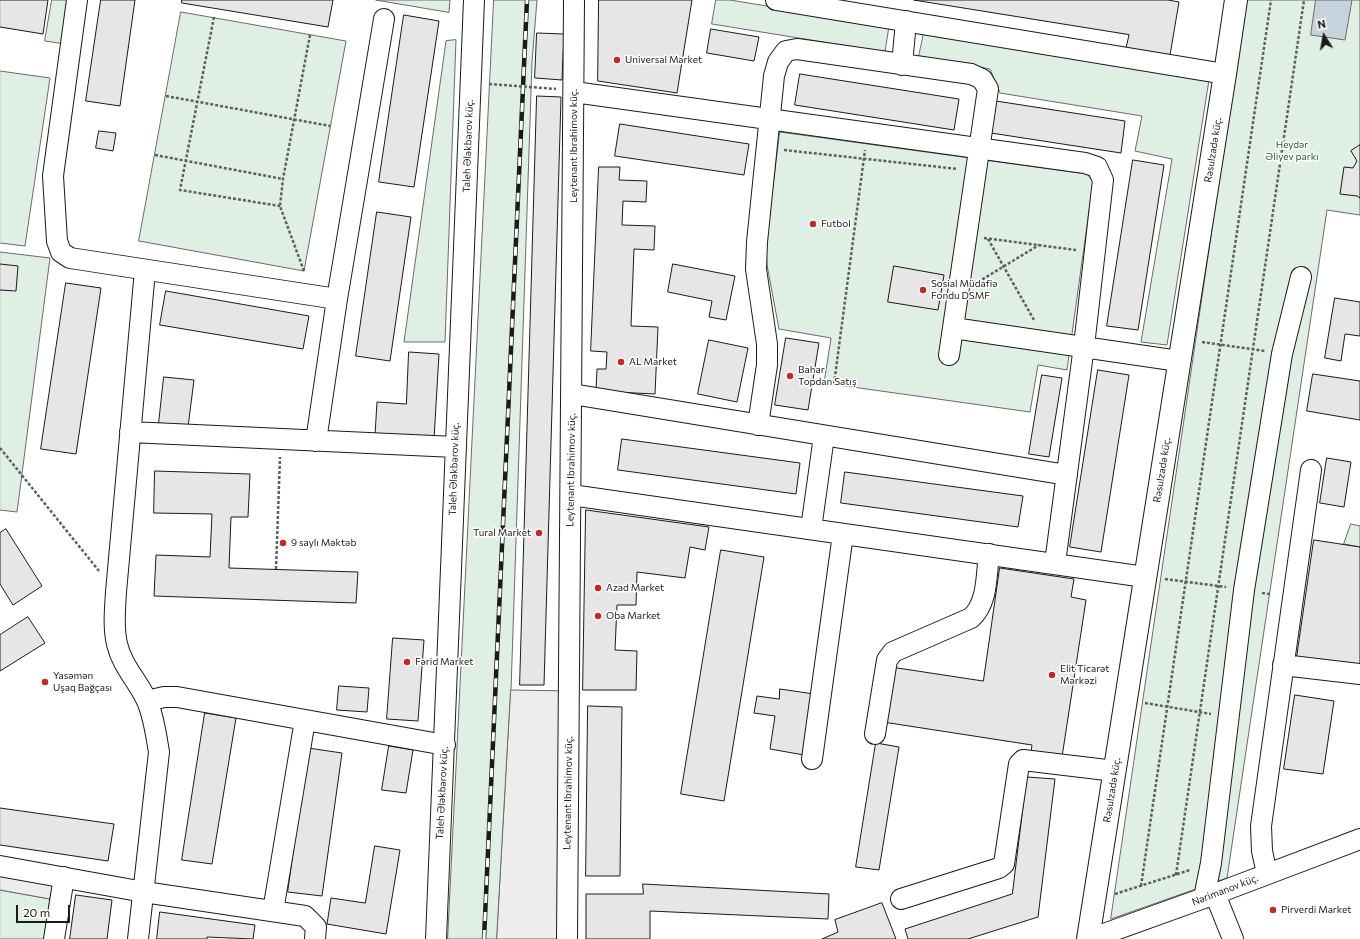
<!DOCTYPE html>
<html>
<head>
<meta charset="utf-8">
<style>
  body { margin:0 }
  #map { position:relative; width:1360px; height:939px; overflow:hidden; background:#fff; font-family:Commissioner,sans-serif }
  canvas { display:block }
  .north { position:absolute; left:1304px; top:16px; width:40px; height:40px; -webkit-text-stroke:3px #fff; paint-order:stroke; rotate:349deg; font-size:11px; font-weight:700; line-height:16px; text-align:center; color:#1a1a1a }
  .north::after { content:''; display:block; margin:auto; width:14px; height:18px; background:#1a1a1a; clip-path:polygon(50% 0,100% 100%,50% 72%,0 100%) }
  .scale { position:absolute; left:16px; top:905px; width:54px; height:18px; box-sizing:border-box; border:2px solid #1a1a1a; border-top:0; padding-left:5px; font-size:12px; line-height:14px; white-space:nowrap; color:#1a1a1a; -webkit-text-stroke:3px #fff; paint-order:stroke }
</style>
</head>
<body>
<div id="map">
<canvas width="1360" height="939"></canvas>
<div class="north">N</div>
<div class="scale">20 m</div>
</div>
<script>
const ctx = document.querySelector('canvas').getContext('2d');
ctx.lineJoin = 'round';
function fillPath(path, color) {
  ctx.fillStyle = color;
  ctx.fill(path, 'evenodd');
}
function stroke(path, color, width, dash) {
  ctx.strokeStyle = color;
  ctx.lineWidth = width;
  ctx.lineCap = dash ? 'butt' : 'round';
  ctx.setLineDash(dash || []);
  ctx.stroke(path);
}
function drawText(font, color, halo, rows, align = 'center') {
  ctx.font = font + ' Commissioner,sans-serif';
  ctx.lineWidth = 3;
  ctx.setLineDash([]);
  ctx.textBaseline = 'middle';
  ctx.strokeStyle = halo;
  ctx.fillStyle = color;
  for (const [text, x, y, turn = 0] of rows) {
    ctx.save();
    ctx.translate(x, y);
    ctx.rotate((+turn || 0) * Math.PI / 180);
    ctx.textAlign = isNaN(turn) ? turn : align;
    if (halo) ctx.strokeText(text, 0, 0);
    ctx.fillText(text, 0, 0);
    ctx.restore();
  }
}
const green = new Path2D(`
  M52,0H71L65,44L45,41Z
  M376,0H450L449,12Z
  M494,0H537L532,62L511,690L497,939H448Z
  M716,0H730L889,26L885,52L712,24Z
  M1246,0H1360V215L1327,210L1227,878L1111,919Z
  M181,12L346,41L304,271L139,241Z
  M924,33L1209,80L1167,345L1141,342L1172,159L1135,151L1142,116L1000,93L990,69L919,56Z
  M456,40L445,342H404L446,41Z
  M0,71L50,78L25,246L0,243Z
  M780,132L1087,174L1093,182L1067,370L1038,365L1030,412L824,383L831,338L779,329L767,265L766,245Z
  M0,252L50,258L17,512L0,510Z
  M1351,524L1360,526V547L1344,544Z
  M0,890L50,899L44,939H0Z`);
fillPath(green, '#e0efe3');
stroke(green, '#6a6a6a', 1);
const parking = new Path2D(`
  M511,690L569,691L567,939H497Z
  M0,866L55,875L50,899L0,890Z`);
fillPath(parking, '#ededed');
stroke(parking, '#6a6a6a', 1);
const water = new Path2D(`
  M1316,0H1352L1345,40L1311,35Z`);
fillPath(water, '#c6d2dc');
stroke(water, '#6a6a6a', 1);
const building = new Path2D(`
  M0,0H48L43,34L0,27Z
  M101,0H135L120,106L86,101Z
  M182,0H333L328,27L182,3Z
  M599,0H692L677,93L598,81Z
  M914,0H1168L1179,2L1170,55L1126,48L1129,35Z
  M404,15L439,21L414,187L379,182Z
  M711,29L759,37L754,61L707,53Z
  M537,33L564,34L562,80L535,78Z
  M800,74L959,99L954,130L795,105Z
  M537,96L561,97L544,685H520Z
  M996,101L1125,121L1121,153L991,133Z
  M620,124L749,144L744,175L615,156Z
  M99,131L116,133L113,151L96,148Z
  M1360,145V198L1357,196L1340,194L1344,167L1353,168L1357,161L1351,151Z
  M1133,160L1164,165L1138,330L1107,326Z
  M599,167H620L619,180L647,181L646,202L623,201L622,225L655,226L654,250L634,249L631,326L658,327L655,394L596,391L597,369H606L607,352L591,351Z
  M377,212L411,217L390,361L356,356Z
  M0,264L18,266L16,291L0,290Z
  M673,264L735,276L726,320L709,317L712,301L668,292Z
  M894,266L944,275L938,310L888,302Z
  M66,283L101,288L76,454L41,449Z
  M166,291L309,316L303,349L160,325Z
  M1335,298L1360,302V336L1345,334L1341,361L1325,358Z
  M786,338L819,343L808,410L775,405Z
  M709,340L748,348L737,402L698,394Z
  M409,352L439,354L434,439L375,435L377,402L406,404Z
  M1098,370L1129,375L1101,552L1070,547Z
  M1313,374L1360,381V420L1307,411Z
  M1042,375L1062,378L1049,457L1029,454Z
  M164,377L194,380L188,427L159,423Z
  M622,439L800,463L796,494L618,470Z
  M1327,458L1351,462L1344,507L1320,503Z
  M155,471L250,474L248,517H231L229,568L358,572L356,603L154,596L156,555L210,557L212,514L154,513Z
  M845,472L1023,496L1018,527L841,503Z
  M586,510L709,527L705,550L690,547L685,578L637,572L636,605H617L615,650L637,651L636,690H583Z
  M6,529L42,586L13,605L0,584V533Z
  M1314,540L1360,547V666L1297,657Z
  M721,550L764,557L724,801L681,794Z
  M1000,568L1074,579L1071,597L1086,600L1062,757L1031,752L1032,745L883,722L891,667L983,681Z
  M28,617L45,643L0,671V635Z
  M393,638L424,640L418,721L387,719Z
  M339,686L369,688L367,712L337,710Z
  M780,689L814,694L804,755L770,749L775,716L754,713L757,696L779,699Z
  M1295,695L1334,701L1323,774L1284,769Z
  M588,706L622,707L620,876H586Z
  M205,713L236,718L212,864L182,860Z
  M876,743L899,747L879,870L856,867Z
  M389,746L413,750L406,793L382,790Z
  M308,748L342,753L322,896L288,892Z
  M1027,777L1055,779L1038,917L968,939H908L905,929L1012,894Z
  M0,808L114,824L108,861L0,845Z
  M375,846L400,850L386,934L327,924L331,898L365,903Z
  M643,884L829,894L828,919L650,911V939H586V894H643Z
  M76,895L112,900L107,939H70Z
  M882,903L896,939H822L838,932L835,920Z
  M160,912L255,925L253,939L207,937V939H157Z`);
fillPath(building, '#e6e6e6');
stroke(building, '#1a1a1a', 1);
const minor = new Path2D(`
  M77,0L53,176L57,241L61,252L70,258L337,299
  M776,0L1225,74
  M902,65L906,21
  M574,92L1085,163L1097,167L1103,180L1084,346L1055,563
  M953,328L1179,361
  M572,394L1067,475
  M758,425L767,365V344L756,269L757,242L774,76L778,62L786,51L797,49L971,74L982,79L988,89L949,355
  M130,432L455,447
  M316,441L337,299L384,19
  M571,495L1145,577
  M811,529L824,436
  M1283,665L1360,674
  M147,701L164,697H177L445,745
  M875,734L887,660L893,652L971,618C988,603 986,576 989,554
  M812,759L843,534
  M0,866L144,892L305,916L316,927L315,939
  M1267,874L1262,851L1261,826L1311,470
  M1215,894L1233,939
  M1204,898L1211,863L1244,590L1282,354L1301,277
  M901,899L999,868L1004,864L1019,764L1023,760L1115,771
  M273,911L305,720
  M54,939L64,877
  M138,939L159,752C156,735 154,717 147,701C138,681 122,666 117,644C113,627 115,609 116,592L145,270
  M436,939L474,0
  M567,939L574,0
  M1090,939L1215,894L1360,839`);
const major = new Path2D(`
  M1088,939L1225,74L1236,0`);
stroke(minor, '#1a1a1a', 22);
stroke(major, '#1a1a1a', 24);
stroke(new Path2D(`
  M214,17L180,190L280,206
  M489,84L556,89
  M166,96L330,126
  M784,150L958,169
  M155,155L283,179
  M984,238L1076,250
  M988,239L1034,320
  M304,271L280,206L283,179L310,35
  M978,282L1039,245
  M1202,342L1265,351
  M834,384L865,150
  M0,448L99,571
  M276,569L280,457
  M1165,579L1226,587
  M1262,593L1270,594
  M1145,703L1211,714
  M1176,875L1304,0
  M1141,886L1271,0
  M1115,894L1190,870`), '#5f5f5f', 2.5, [3, 2]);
stroke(minor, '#fff', 20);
stroke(major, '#fff', 22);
const rail = new Path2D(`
  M484,939L527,0`);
stroke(rail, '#1a1a1a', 4.5);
stroke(rail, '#fff', 3, [9]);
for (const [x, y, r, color] of [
  [617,60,4,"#c62828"],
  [813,224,4,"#c62828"],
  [923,290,4,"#c62828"],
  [621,362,4,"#c62828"],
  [790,376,4,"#c62828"],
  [539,533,4,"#c62828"],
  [283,543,4,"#c62828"],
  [598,588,4,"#c62828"],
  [598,616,4,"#c62828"],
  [407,662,4,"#c62828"],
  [1052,675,4,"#c62828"],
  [45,682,4,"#c62828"],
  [1273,910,4,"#c62828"]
]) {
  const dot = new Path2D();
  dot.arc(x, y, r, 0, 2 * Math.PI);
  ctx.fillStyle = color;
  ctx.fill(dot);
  stroke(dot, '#fff', 1.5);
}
drawText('10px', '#1a1a1a', '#fff', [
  ["Universal Market",625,60],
  ["Futbol",821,224],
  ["Sosial Müdafiə",931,284],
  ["Fondu DSMF",931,296],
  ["AL Market",629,362],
  ["Bahar",798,370],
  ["Topdan Satış",798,382],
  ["Tural Market",531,533,"right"],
  ["9 saylı Məktəb",291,543],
  ["Azad Market",606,588],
  ["Oba Market",606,616],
  ["Fərid Market",415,662],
  ["Elit Ticarət",1060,669],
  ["Mərkəzi",1060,681],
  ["Yasəmən",53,676],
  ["Uşaq Bağçası",53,688],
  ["Pirverdi Market",1281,910]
], 'left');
drawText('10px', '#2b5a34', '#fff', [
  ["Heydər",1292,145],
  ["Əliyev parkı",1292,157]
]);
drawText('10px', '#1a1a1a', '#fff', [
  ["Taleh Ələkbərov küç.",468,146,-88],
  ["Leytenant Ibrahimov küç.",574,146,-90],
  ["Rəsulzadə küç.",1213,150,-81],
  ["Taleh Ələkbərov küç.",454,469,-88],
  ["Leytenant Ibrahimov küç.",571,470,-89],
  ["Rəsulzadə küç.",1162,470,-81],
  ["Rəsulzadə küç.",1112,790,-81],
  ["Taleh Ələkbərov küç.",442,793,-87],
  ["Leytenant Ibrahimov küç.",568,793,-89],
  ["Nərimanov küç.",1225,890,-21]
]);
</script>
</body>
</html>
